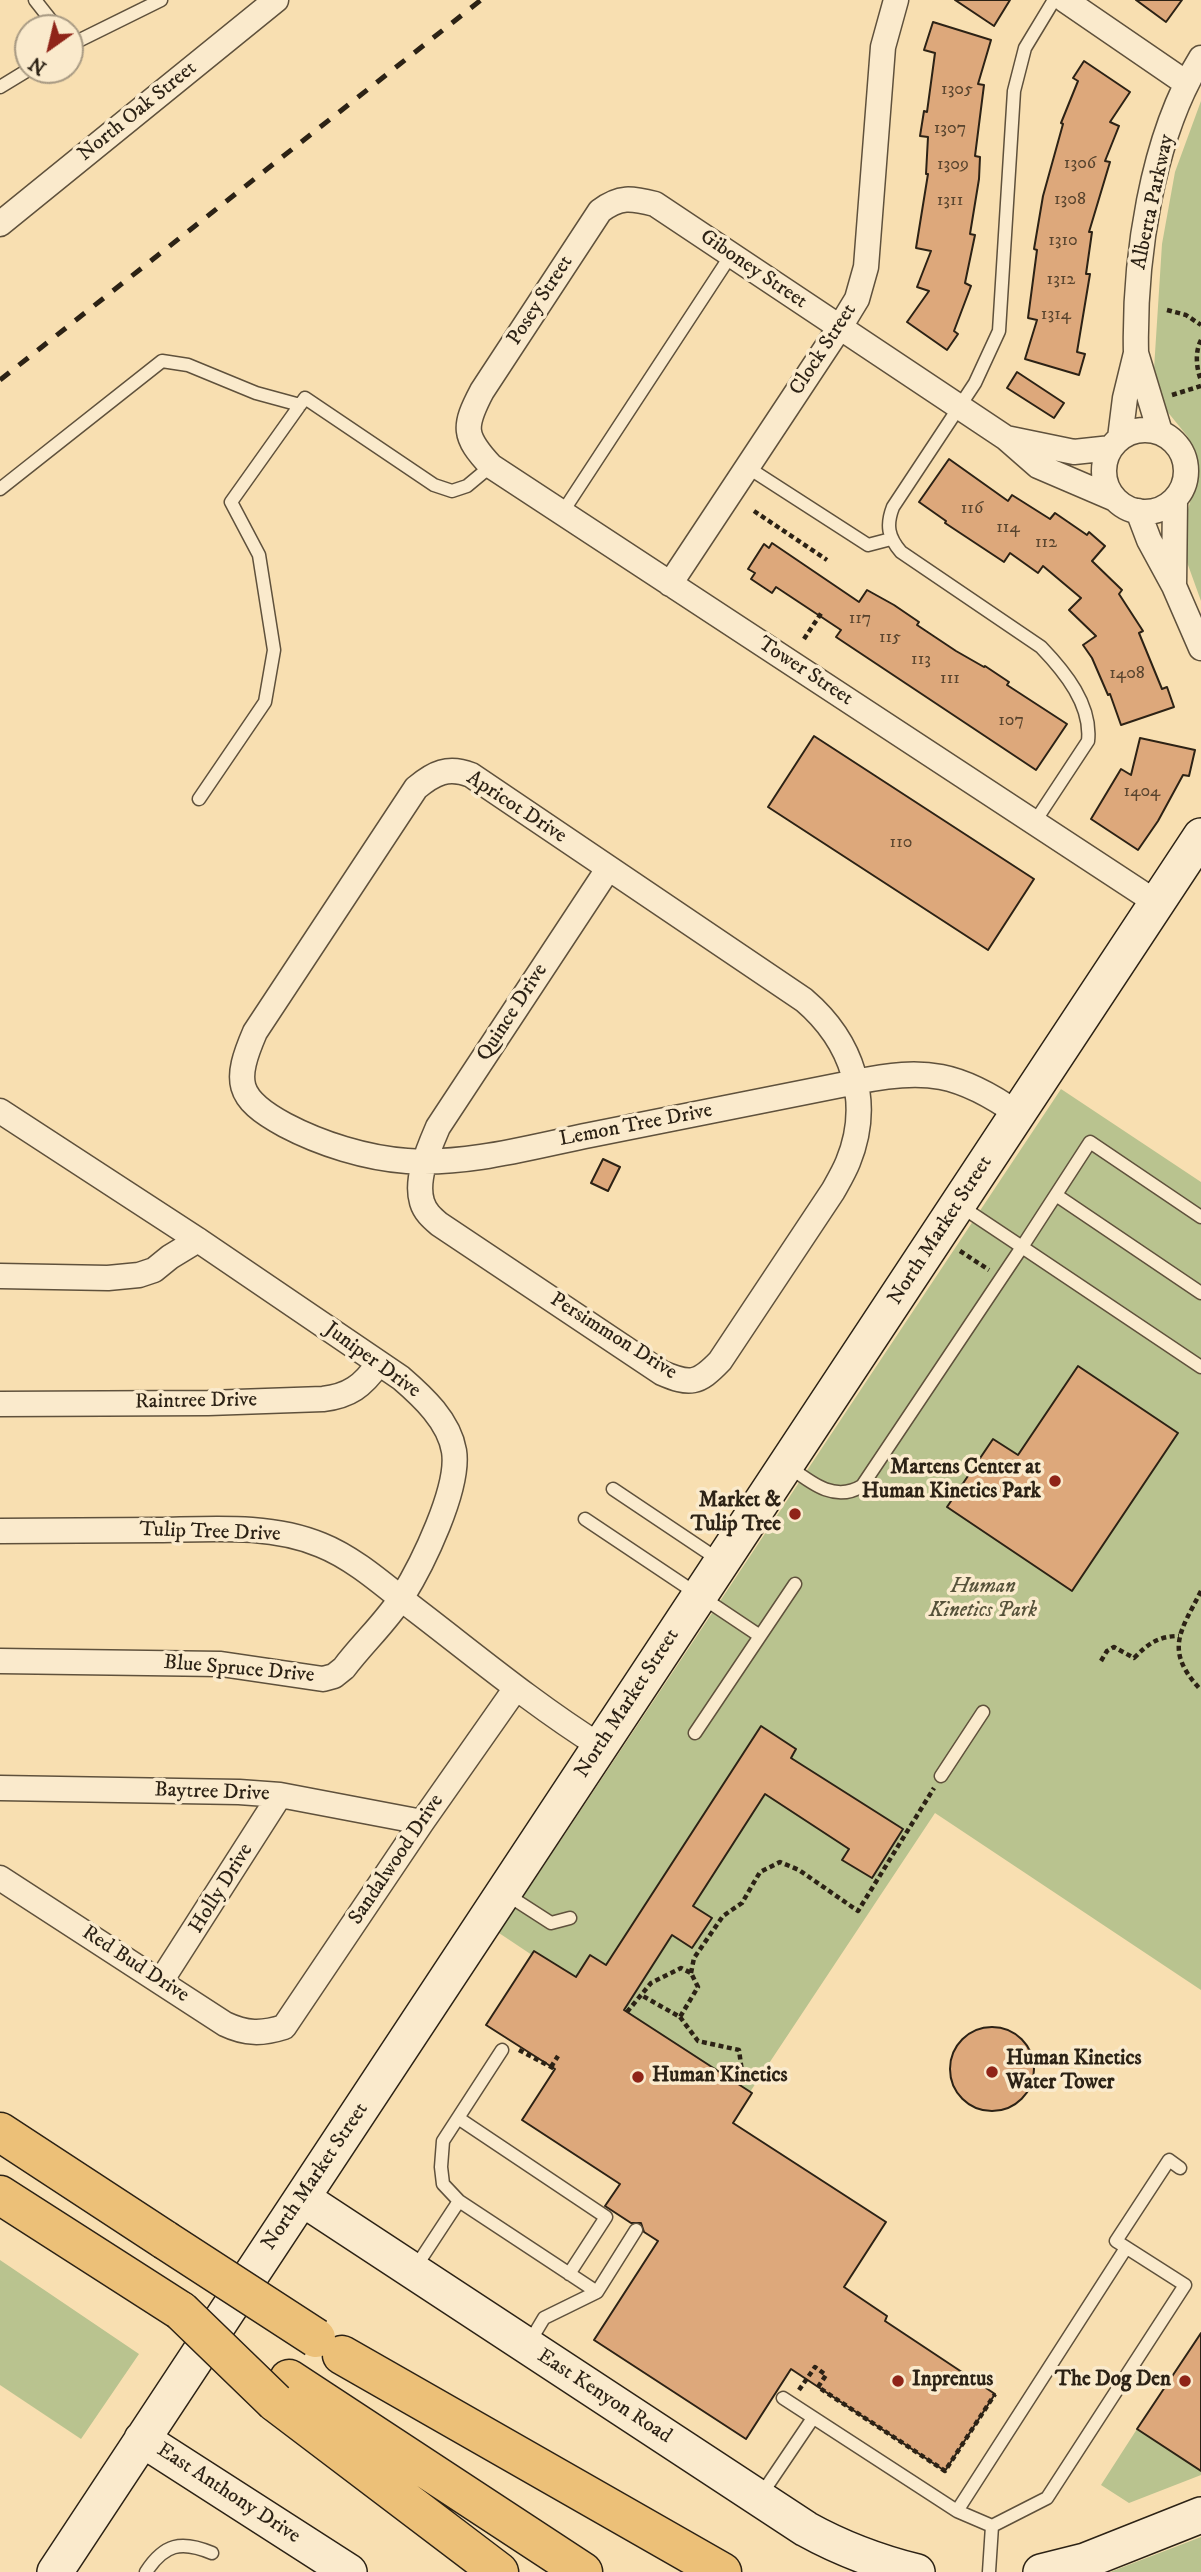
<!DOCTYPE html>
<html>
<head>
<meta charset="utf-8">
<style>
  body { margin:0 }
  #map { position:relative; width:1201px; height:2572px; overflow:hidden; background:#f8dfb1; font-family:"IM FELL DW Pica",serif }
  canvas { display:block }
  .north { position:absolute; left:14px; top:14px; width:70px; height:70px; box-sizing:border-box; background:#faeacc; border:2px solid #a89a83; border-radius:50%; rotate:214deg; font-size:19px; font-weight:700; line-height:28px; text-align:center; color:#2c2215 }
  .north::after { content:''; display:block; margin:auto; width:24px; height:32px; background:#8f2418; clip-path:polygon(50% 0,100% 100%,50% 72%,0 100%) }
</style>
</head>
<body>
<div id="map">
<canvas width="1201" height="2572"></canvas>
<div class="north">N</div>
</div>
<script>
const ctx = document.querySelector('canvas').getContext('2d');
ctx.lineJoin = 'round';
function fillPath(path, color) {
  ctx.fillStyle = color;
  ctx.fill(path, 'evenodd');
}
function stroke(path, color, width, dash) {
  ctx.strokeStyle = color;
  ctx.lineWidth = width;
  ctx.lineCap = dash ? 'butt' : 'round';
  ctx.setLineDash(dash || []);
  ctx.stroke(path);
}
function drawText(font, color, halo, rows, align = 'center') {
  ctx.font = font + ' "IM FELL DW Pica",serif';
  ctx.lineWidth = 7;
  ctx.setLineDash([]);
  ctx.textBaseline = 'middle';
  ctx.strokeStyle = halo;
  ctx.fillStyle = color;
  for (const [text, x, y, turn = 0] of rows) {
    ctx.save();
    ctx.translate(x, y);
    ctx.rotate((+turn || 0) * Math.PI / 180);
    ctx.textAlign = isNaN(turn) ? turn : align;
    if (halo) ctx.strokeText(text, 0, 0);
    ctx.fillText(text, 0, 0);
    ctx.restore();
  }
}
fillPath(new Path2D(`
  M1201,101V601L1179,540L1196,482L1198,462L1188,437L1162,405L1154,369L1162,244L1175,172Z
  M1061,1089L1201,1182V1990L935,1813L746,2098L499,1933Z
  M0,2260L139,2354L81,2439L0,2385Z
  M1137,2429L1201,2471V2475L1129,2503L1101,2485Z
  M1201,2537V2572H1110Z`), '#b9c38f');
const building = new Path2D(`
  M955,0H1010L994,26Z
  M1136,0H1182L1166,22Z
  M933,22L991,40L978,84L984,85L975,156L980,157L979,179L970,234L975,235L965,283L971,286L954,331L958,334L947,350L907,322L929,291L917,287L931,251L916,248L928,174H926L928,137L920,136L924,111L927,112L935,53L924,50Z
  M1084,61L1130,92L1110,122L1119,126L1105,161L1110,162L1089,232H1092L1086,274H1090L1077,352L1085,354L1079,375L1025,359L1037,320L1028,318L1037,250L1034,249L1043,196L1063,124L1061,123L1078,81L1073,78Z
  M1017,372L1064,403L1054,418L1007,388Z
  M949,459L1008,501L1012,495L1050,519L1055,513L1087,535L1089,532L1105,546L1092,561L1122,590L1119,594L1143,631L1139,633L1162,689L1167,687L1174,707L1121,725L1110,694L1108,695L1092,658L1083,645L1096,636L1069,610L1081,598L1043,566L1038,573L1010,553L1004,562L945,523L946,521L919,502Z
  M772,543L859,602L867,590L894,605L919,622L917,625L956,651L984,667L985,666L1009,682L1007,685L1067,724L1036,770L836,637L841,630L776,587L772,593L751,579L755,573L748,569L764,544L769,548Z
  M814,736L1034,879L988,950L768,807Z
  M1140,738L1195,750L1189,776L1183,775L1158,821L1138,850L1091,819L1121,769L1131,775Z
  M603,1159L620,1167L608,1191L591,1183Z
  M1078,1366L1178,1433L1072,1591L947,1507L993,1439L1018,1455Z
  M761,1726L796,1749L791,1758L903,1829L872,1878L842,1860L849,1849L765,1794L693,1906L712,1918L692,1948L672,1935L624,2010L752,2093L733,2123L886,2222L844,2287L887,2316L885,2321L995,2394L945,2471L791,2369L746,2439L594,2340L658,2241L644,2232L641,2223H631L605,2206L620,2184L522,2120L555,2069L486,2025L534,1951L576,1977L590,1955L606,1965Z
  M950 2069a42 42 0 1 1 84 0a42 42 0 1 1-84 0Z
  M1201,2333V2471L1137,2429Z`);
fillPath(building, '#dda87b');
stroke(building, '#2c2215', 2);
const lane = new Path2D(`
  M35,0L57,28
  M70,45L161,0
  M0,87L28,70
  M747,467L868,545L891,539
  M0,489L162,361L188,365L256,393L300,405
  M562,513L731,255
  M199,799L265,702L274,650L259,555L231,502L305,398L434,485L452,491L467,486L491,466
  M1034,823L1088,741C1092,705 1065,672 1041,647L901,552C888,537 886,525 893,507L975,383L999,331L1014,91L1025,48L1054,0
  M1056,1195L1201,1293
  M959,1205L1022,1247L1090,1142L1201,1217
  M787,1465C810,1482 834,1503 862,1486L1022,1247L1201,1367
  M613,1489L719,1560
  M585,1519L760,1636
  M695,1733L795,1584
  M941,1776L983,1712
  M506,1894L551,1923L570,1918
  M502,2050L443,2141L441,2167L443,2184L459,2201L597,2292
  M458,2118L606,2217L569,2274
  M415,2268L459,2201
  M529,2343L544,2318L597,2292L636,2230
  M783,2398L957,2511L992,2526
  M761,2495L813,2418
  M957,2511L1126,2248
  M146,2572C164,2544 181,2540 212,2553
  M989,2572L992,2526L1047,2498L1185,2285L1116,2241L1169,2160L1180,2168`);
const street = new Path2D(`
  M1065,0L1186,83
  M0,224L276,0
  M1136,353C1134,261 1151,138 1201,58
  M1104 471a41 41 0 1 1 82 0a41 41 0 1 1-82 0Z
  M1006,438L655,204C631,198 620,196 600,211L482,391C463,427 463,436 491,466L1157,903
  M1120,438L1125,398L1136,353L1160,432
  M1111,448L1074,452L1006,438L1038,466L1115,499
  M1138,511L1149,540L1174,586L1175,500
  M670,584L840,327L857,299L866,267L883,47L896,0
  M1174,586L1201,648
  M608,869L438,1127C429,1148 415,1179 422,1202C425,1212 432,1218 439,1224L662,1373C690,1385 698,1384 720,1361L833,1191C838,1182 844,1172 848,1162C873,1101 852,1041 804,1000L471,775C448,766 434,773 416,788L255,1032C234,1081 235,1098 285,1125C321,1144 366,1158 407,1161C468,1165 531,1147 590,1135C679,1117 767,1100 856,1082C925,1067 960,1073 1018,1114
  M0,1111L198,1240L401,1378C423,1397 449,1421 454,1451C460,1488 422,1565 402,1597C386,1622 362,1644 344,1668L334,1676L323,1679L221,1664L0,1661
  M0,1276L108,1278L139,1275L154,1270L170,1257L198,1240
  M0,1404L208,1403L323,1399C349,1396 363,1386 378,1364
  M0,1531C53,1531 106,1530 159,1530C212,1529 271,1524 321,1545C356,1559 387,1588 417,1611C477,1657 536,1706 600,1746
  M0,1788L239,1792L280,1795L422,1822
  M0,1878L225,2024C246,2034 262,2034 284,2027L422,1822L516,1688
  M161,1981L280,1795`);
const secondary = new Path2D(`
  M302,2198L806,2529C842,2549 877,2562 917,2572
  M142,2439L349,2572
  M55,2572L1201,836
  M1041,2572L1085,2561L1201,2515`);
const highway = new Path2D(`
  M0,2132L165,2240
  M0,2195L181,2311
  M342,2355L722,2572
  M289,2379L583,2572
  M275,2402L499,2572`);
stroke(lane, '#5f513c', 15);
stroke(street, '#5f513c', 27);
stroke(secondary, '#2c2215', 38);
stroke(highway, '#2c2215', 41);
stroke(new Path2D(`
  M1167,310L1186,315L1201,325
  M1201,340C1195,351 1196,368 1201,380
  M1172,395L1201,386
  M754,511L827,560
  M804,639L822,612
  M960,1251L989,1270
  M1201,1591C1181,1631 1163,1650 1201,1690
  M1101,1661L1107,1651L1114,1647L1134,1658C1148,1644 1158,1636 1179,1636
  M691,1973L694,1958L723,1916L742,1903L760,1872L780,1862L799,1870L858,1911L934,1788
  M627,2012L651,1983L681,1968L691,1973L698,1987L680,2017L641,1995
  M680,2017L698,2041L739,2050L742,2072L740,2086
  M519,2050L555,2069
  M551,2067L558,2056
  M799,2390L815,2367L826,2375L818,2387L945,2471L995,2394`), '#2c2215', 4.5, [5, 3.5]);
stroke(lane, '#faeacc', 12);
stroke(street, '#faeacc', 24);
stroke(secondary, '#faeacc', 35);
stroke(highway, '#ecc078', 38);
stroke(new Path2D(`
  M0,380L481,0`), '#2c2215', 5, [12, 12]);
const highwayBridge = new Path2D(`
  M165,2240L316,2338
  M181,2311L275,2402`);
stroke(highwayBridge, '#2c2215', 41, []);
stroke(highwayBridge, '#ecc078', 38);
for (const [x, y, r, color] of [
  [1055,1481,7,"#8f2418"],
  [795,1514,7,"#8f2418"],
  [992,2072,7,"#8f2418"],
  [638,2077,7,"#8f2418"],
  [898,2381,7,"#8f2418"],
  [1185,2381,7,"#8f2418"]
]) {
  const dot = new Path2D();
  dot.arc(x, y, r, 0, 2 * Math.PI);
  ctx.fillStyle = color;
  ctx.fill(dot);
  stroke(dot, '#faeacc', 2.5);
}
drawText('18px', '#58442e', null, [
  ["1305",957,90],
  ["1307",950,129],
  ["1306",1080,164],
  ["1309",953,165],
  ["1308",1070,200],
  ["1311",950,201],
  ["1310",1063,241],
  ["1312",1061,280],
  ["1314",1056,315],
  ["116",972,509],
  ["114",1008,528],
  ["112",1046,543],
  ["117",860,619],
  ["115",890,638],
  ["113",921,660],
  ["1408",1127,674],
  ["111",950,679],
  ["107",1011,721],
  ["1404",1142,792],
  ["110",901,843]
]);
drawText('21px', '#2c2215', '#faeacc', [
  ["North Oak Street",138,112,-39],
  ["Alberta Parkway",1154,202,-78],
  ["Giboney Street",753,270,34],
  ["Posey Street",541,301,-57],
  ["Clock Street",824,350,-57],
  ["Tower Street",805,672,33],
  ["Apricot Drive",516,808,33],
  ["Quince Drive",513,1013,-57],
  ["Lemon Tree Drive",636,1126,-11],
  ["North Market Street",941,1231,-57],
  ["Persimmon Drive",613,1337,32],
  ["Juniper Drive",372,1361,36],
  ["Raintree Drive",196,1402,-1],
  ["Tulip Tree Drive",210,1533,2],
  ["Blue Spruce Drive",239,1670,5],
  ["North Market Street",628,1704,-57],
  ["Baytree Drive",212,1793,2],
  ["Sandalwood Drive",397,1860,-56],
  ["Holly Drive",222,1889,-58],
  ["Red Bud Drive",135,1965,33],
  ["North Market Street",316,2177,-56],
  ["East Kenyon Road",604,2397,33],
  ["East Anthony Drive",228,2494,33]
]);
drawText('bold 21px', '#2c2215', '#faeacc', [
  ["Martens Center at",1041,1469],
  ["Human Kinetics Park",1041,1493],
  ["Market &",781,1502],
  ["Tulip Tree",781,1526],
  ["Human Kinetics",1006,2060,"left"],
  ["Water Tower",1006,2084,"left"],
  ["Human Kinetics",652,2077,"left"],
  ["Inprentus",912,2381,"left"],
  ["The Dog Den",1171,2381]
], 'right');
drawText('italic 21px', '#56523a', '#faeacc', [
  ["Human",983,1588],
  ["Kinetics Park",983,1612]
]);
</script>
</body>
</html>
